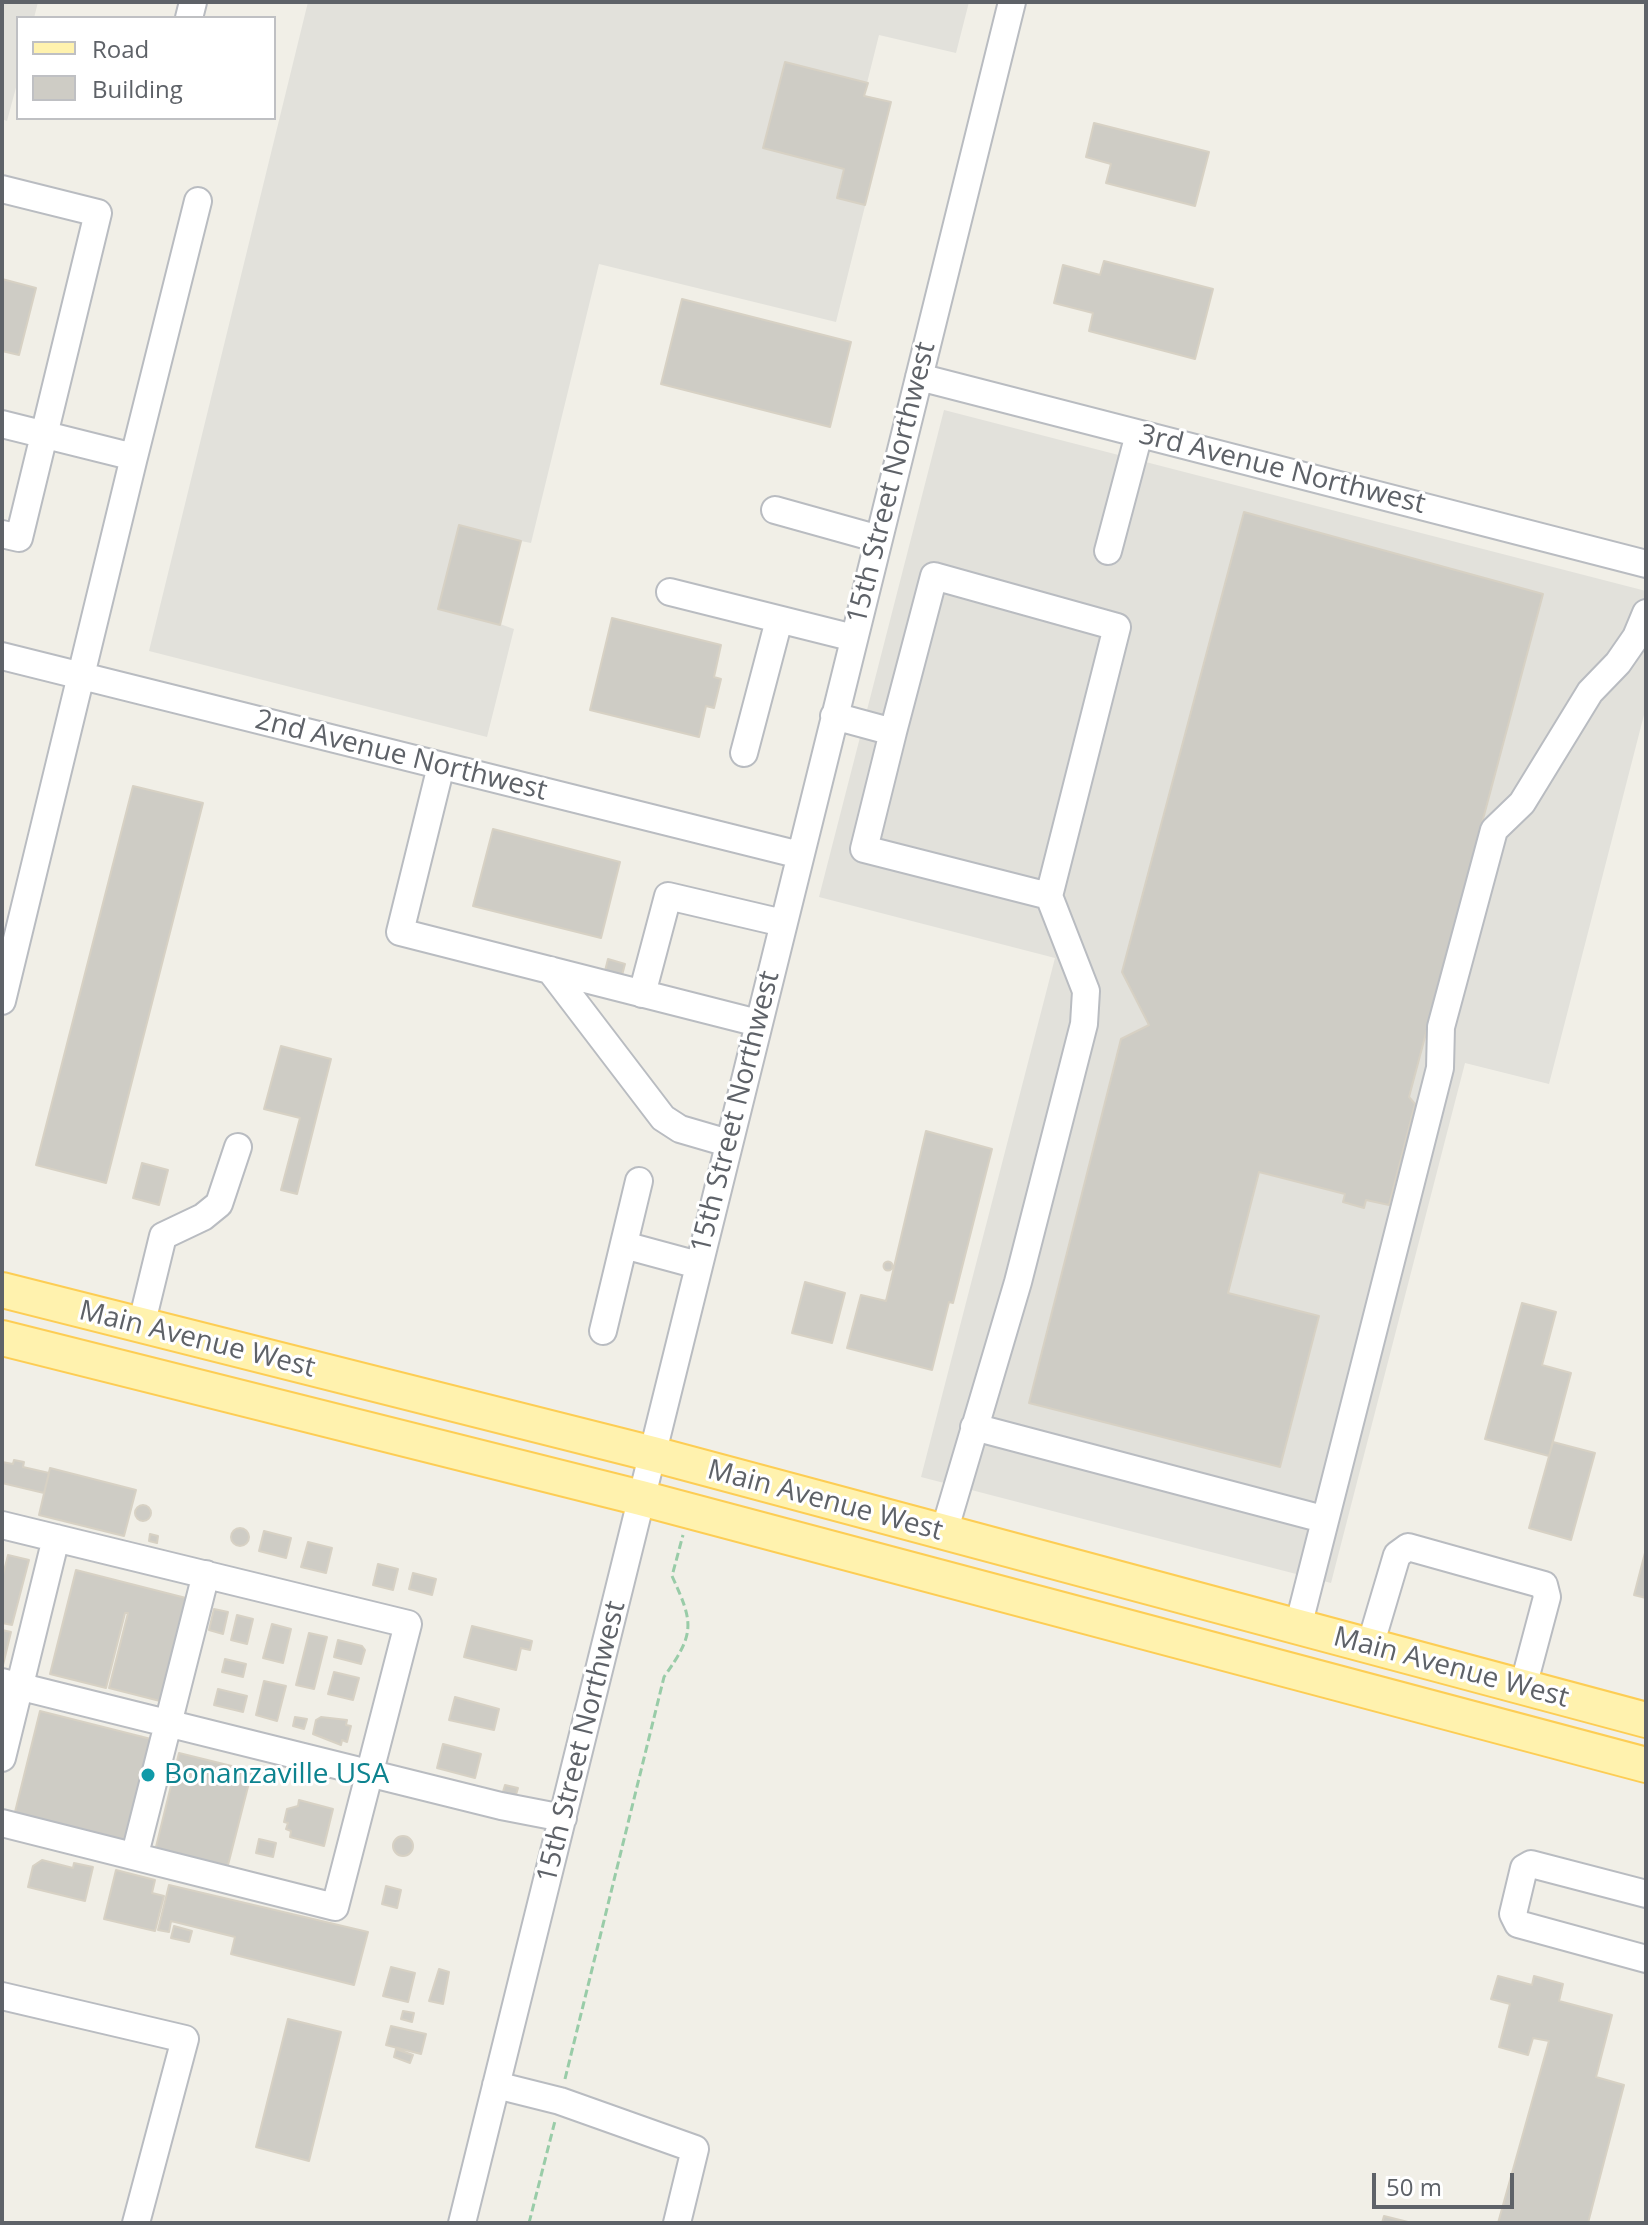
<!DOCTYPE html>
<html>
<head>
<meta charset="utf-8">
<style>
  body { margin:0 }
  #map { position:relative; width:1648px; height:2225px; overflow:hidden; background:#f1efe7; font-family:"Open Sans",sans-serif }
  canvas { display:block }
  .frame { position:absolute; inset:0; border:4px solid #5e6268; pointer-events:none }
  .legend { position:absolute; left:16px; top:16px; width:260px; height:104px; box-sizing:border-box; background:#fff; border:2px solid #bfc0c3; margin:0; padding:10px 14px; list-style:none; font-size:24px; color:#5e6268 }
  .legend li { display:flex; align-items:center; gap:16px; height:40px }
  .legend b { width:40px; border:2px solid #bfc0c3 }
  .scale { position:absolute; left:1372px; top:2173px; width:142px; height:36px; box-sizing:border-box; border:4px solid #5e6268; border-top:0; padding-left:10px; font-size:24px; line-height:28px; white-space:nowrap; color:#5e6268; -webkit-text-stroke:6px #fff; paint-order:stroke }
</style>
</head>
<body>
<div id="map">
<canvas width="1648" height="2225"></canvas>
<div class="frame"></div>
<ul class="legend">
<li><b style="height:10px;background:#fff2ae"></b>Road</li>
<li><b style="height:22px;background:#ceccc5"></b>Building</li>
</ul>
<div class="scale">50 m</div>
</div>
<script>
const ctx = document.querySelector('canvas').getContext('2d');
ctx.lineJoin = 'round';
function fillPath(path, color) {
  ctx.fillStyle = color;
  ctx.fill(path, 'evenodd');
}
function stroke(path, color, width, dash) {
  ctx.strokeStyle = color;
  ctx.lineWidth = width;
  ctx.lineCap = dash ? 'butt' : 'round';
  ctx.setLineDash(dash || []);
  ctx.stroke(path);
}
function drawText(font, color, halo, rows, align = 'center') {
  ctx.font = font + ' "Open Sans",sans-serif';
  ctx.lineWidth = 6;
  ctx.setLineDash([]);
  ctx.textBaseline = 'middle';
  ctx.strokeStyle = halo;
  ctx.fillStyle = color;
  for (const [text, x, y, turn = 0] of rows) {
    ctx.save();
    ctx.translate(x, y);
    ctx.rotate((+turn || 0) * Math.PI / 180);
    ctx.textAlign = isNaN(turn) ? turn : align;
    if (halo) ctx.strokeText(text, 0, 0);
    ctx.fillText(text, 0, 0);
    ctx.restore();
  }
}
fillPath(new Path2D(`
  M2,2H38L34,18H18V80L7,121L2,119Z
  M308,2H969L956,53L879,35L864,95L891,102L836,322L599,264L531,543L521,541L500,624L514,629L487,737L149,651Z
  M944,410L1646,591V707L1549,1084L1465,1063L1331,1583L921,1477L1055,958L819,897Z`), '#e2e1db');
const building = new Path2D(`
  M785,62L868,83L864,96L891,102L865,205L837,198L844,169L763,148Z
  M1094,123L1209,152L1195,206L1106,183L1111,164L1086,157Z
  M1104,261L1213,289L1195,359L1089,331L1093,313L1054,303L1063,265L1100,275Z
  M2,279L36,288L19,355L2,351Z
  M682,299L851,342L830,427L661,384Z
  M1244,512L1543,594L1409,1097L1415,1104L1389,1205L1366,1200L1364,1208L1343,1202L1345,1194L1259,1172L1228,1293L1319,1316L1280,1467L1029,1403L1121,1039L1149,1025L1122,972Z
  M459,525L521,541L500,625L438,609Z
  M612,618L721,645L714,677L721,679L714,708L706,706L699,737L590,710Z
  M133,786L203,803L106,1183L36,1165Z
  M493,829L620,862L601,938L473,906Z
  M608,959L625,964L620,983L603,979Z
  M281,1046L331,1059L297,1194L281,1190L300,1118L264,1109Z
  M926,1131L992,1149L953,1303L949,1302L932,1370L847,1348L861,1295L886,1301Z
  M142,1163L168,1170L159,1205L133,1198Z
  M883.5 1266a4.5 4.5 0 1 1 9 0a4.5 4.5 0 1 1-9 0Z
  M805,1282L845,1293L832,1343L792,1333Z
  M1522,1303L1556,1312L1542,1365L1571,1373L1549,1456L1485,1439Z
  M1553,1442L1595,1453L1571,1540L1529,1528Z
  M14,1460L24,1462L23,1467L49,1473L44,1493L2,1483V1462L13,1464Z
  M50,1468L136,1490L124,1536L39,1515Z
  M135 1513a8 8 0 1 1 16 0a8 8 0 1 1-16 0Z
  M231 1537a9 9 0 1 1 18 0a9 9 0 1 1-18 0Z
  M264,1531L291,1538L286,1558L259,1551Z
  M150,1534L158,1536L157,1543L149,1541Z
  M308,1542L332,1548L326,1573L301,1567Z
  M1646,1549V1598L1634,1595Z
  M8,1555L29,1560L12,1625L2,1623V1579Z
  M378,1564L398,1569L393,1590L373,1585Z
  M76,1570L186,1598L160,1701L109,1688L128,1613H125L106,1688L50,1674Z
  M413,1573L436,1579L432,1595L409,1589Z
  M214,1609L228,1612L223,1634L209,1630Z
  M237,1615L253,1619L247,1644L231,1640Z
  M272,1624L291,1629L283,1663L263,1658Z
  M472,1626L532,1641L530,1650L521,1648L516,1670L464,1657Z
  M2,1630L11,1632L3,1665H2Z
  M309,1633L327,1637L314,1689L296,1685Z
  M338,1640L362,1646L365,1650L361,1664L334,1657Z
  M225,1659L246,1664L243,1677L222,1672Z
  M334,1672L359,1678L353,1700L328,1694Z
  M264,1681L286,1686L277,1721L256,1715Z
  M218,1689L247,1696L243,1712L214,1705Z
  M455,1697L499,1709L494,1730L449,1720Z
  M40,1711L155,1740L129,1845L14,1816Z
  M295,1717L307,1719L304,1729L293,1726Z
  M321,1717L347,1720L346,1725L351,1726L347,1742L342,1740L341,1745L313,1734L316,1720Z
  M443,1744L481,1754L475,1778L437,1768Z
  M179,1753L252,1771L227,1869L155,1851Z
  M505,1785L518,1788L515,1798L502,1795Z
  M299,1800L333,1809L324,1846L290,1837L291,1831L286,1829L288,1823L284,1822L287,1809L298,1806Z
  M393 1846a10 10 0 1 1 20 0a10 10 0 1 1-20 0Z
  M259,1839L276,1843L273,1857L256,1853Z
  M42,1860L73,1868L74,1863L93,1867L85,1901L28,1887L33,1866Z
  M116,1870L155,1880L152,1893L164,1896L155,1931L104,1919Z
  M169,1885L368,1932L354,1985L231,1954L235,1937L171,1921L169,1932L158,1930Z
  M386,1886L401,1890L397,1908L382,1904Z
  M174,1926L192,1931L189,1942L171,1938Z
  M391,1967L415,1973L408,2002L383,1996Z
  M439,1969L449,1972L443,2004L429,2001Z
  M1498,1976L1532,1985L1534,1976L1563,1984L1559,2001L1612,2015L1596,2077L1624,2085L1588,2223H1498L1549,2041L1533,2038L1528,2055L1499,2047L1510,2004L1491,1999Z
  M403,2011L414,2013L412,2022L401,2019Z
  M288,2019L341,2032L309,2161L256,2147Z
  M391,2026L426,2034L421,2054L386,2045Z
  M396,2049L413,2055L410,2063L394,2057Z
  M1384,2216L1412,2223H1382Z`);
fillPath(building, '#ceccc5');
stroke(building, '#d7d1c4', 2);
const minor = new Path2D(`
  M189,18L193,2
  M2,189L98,213L19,538L2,534
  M919,377L1646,564
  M2,424L134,457L198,201
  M775,510L879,539
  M1108,551L1139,434
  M670,592L854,638
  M2,656L800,855
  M834,716L893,732L864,849L1049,896L1086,991L1084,1024L1018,1282L944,1532
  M893,732L934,576L1117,627L1049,896
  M744,753L779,620
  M441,766L400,932L758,1023
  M550,970L663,1118L680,1129L728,1143
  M642,994L668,896L783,923
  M2,1001L134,457
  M624,1245L698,1265
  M141,1326L163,1236L203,1217L219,1204L238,1147
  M603,1331L639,1181
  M974,1427L1323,1519
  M2,1525L408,1624L335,1907L2,1823
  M1298,1627L1440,1068L1441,1027L1494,830L1522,803L1590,692L1618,663L1636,637L1646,613
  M1370,1646L1397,1555L1408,1547L1544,1585L1547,1597L1523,1687
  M2,1682L501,1806L563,1818
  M2,1758L56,1538
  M135,1854L206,1574
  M1646,1894L1531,1864L1524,1868L1513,1914L1518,1924L1646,1959
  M2,1996L185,2039L136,2223
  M496,2085L560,2101L695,2149L677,2223
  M462,2223L1012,2`);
const major = new Path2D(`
  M2,1290L653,1454L1646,1720
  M2,1338L641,1498L1646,1765`);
stroke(minor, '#b9bcc1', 30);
stroke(major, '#fdcd54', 38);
stroke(new Path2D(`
  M565,2079L664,1677C695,1633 694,1624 672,1576L683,1535
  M529,2223L555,2121`), '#99cca8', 3, [8, 4]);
stroke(minor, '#fff', 26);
stroke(major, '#fff2ae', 34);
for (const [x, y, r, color] of [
  [148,1775,8,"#0f9aa8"]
]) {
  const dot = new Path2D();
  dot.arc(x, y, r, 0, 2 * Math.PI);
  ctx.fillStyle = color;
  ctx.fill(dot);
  stroke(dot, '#fff', 3);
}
drawText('28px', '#5e6268', '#fff', [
  ["3rd Avenue Northwest",1282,470,14],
  ["15th Street Northwest",892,483,-76],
  ["2nd Avenue Northwest",401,756,14],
  ["15th Street Northwest",736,1112,-76],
  ["Main Avenue West",197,1340,14],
  ["Main Avenue West",825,1501,15],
  ["Main Avenue West",1451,1668,15],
  ["15th Street Northwest",582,1742,-76]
]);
drawText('28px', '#0d838f', '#fff', [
  ["Bonanzaville USA",164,1775]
], 'left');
</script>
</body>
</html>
